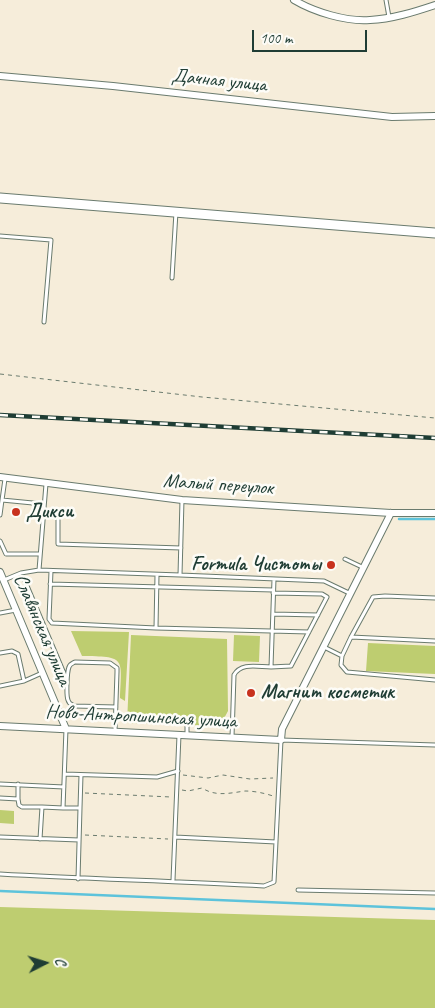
<!DOCTYPE html>
<html>
<head>
<meta charset="utf-8">
<style>
  body { margin:0 }
  #map { position:relative; width:435px; height:1008px; overflow:hidden; background:#f6edda; font-family:Caveat,sans-serif }
  canvas { display:block }
  .north { position:absolute; left:20px; top:938px; width:50px; height:50px; -webkit-text-stroke:4px #fdfcf7; paint-order:stroke; rotate:85deg; font-size:14px; font-weight:700; line-height:20px; text-align:center; color:#1f3d34 }
  .north::after { content:''; display:block; margin:auto; width:18px; height:22px; background:#1f3d34; clip-path:polygon(50% 0,100% 100%,50% 72%,0 100%) }
  .scale { position:absolute; left:252px; top:30px; width:115px; height:22px; box-sizing:border-box; border:2px solid #1f3d34; border-top:0; padding-left:6px; font-size:15px; line-height:18px; white-space:nowrap; color:#1f3d34; -webkit-text-stroke:4px #fdfcf7; paint-order:stroke }
</style>
</head>
<body>
<div id="map">
<canvas width="435" height="1008"></canvas>
<div class="north">С</div>
<div class="scale">100 m</div>
</div>
<script>
const ctx = document.querySelector('canvas').getContext('2d');
ctx.lineJoin = 'round';
function fillPath(path, color) {
  ctx.fillStyle = color;
  ctx.fill(path, 'evenodd');
}
function stroke(path, color, width, dash) {
  ctx.strokeStyle = color;
  ctx.lineWidth = width;
  ctx.lineCap = dash ? 'butt' : 'round';
  ctx.setLineDash(dash || []);
  ctx.stroke(path);
}
function drawText(font, color, halo, rows, align = 'center') {
  ctx.font = font + ' Caveat,sans-serif';
  ctx.lineWidth = 5;
  ctx.setLineDash([]);
  ctx.textBaseline = 'middle';
  ctx.strokeStyle = halo;
  ctx.fillStyle = color;
  for (const [text, x, y, turn = 0] of rows) {
    ctx.save();
    ctx.translate(x, y);
    ctx.rotate((+turn || 0) * Math.PI / 180);
    ctx.textAlign = isNaN(turn) ? turn : align;
    if (halo) ctx.strokeText(text, 0, 0);
    ctx.fillText(text, 0, 0);
    ctx.restore();
  }
}
fillPath(new Path2D(`
  M71,631L129,632L125,701L120,698C122,656 125,657 82,656Z
  M131,635L227,639L228,711L220,726L127,723Z
  M234,635L260,636L259,662L233,661Z
  M368,643L435,646V674L366,671Z
  M0,810L14,811V824L0,823Z
  M0,907L435,920V1008H0Z`), '#becd70');
stroke(new Path2D(`
  M399,519H435
  M0,891L435,909`), '#5dc3db', 2.5);
const lane = new Path2D(`
  M386,0L389,17
  M0,236L51,240L44,322
  M172,278L176,212
  M5,479L2,500L43,504
  M0,515L2,500
  M58,518V544L181,548
  M0,541L6,554H39
  M345,559L362,567
  M39,570L180,575L182,500
  M51,571L49,619L52,623L156,628L157,575
  M180,575L324,581L349,593
  M4,580L21,573L39,570L46,484
  M25,581L66,678
  M50,584L273,590
  M0,613L16,610
  M273,614L318,615
  M156,628L309,632
  M351,637L373,597L385,596L435,598
  M435,641L351,637L342,656L341,665L347,672L435,680
  M324,647L342,656
  M0,653L12,651L18,654L24,681
  M271,667L291,666L327,597L322,594L273,593
  M0,686L24,681L42,673
  M66,729L63,808H80L78,879
  M115,731L117,672V668L110,663L75,662C71,664 70,664 69,667C67,672 66,695 68,700C69,704 71,704 74,706L116,707
  M187,735V725
  M232,737L234,675C241,662 258,667 271,667L274,579
  M65,774L157,777L178,771
  M0,784L64,787
  M0,798L18,799L19,805L22,807H42
  M18,799V784
  M80,808L81,775
  M0,837L79,840
  M175,837L276,842
  M40,839L42,807L63,808
  M0,874C88,879 176,881 264,886L274,882L281,740L435,745
  M173,880L179,735
  M298,890L435,893`);
const street = new Path2D(`
  M294,0C314,12 347,22 370,20C392,19 414,12 435,5
  M0,76L113,86L392,117L435,116
  M0,477L182,500L391,513H435
  M0,572L66,729
  M0,726L281,740L282,729L391,513`);
const secondary = new Path2D(`
  M0,198L435,233`);
stroke(lane, '#6a7b6e', 5);
stroke(street, '#6a7b6e', 8);
stroke(secondary, '#6a7b6e', 11);
stroke(new Path2D(`
  M0,374L202,397L435,418
  M183,775L208,778L223,775L250,779L273,778
  M182,790L188,791L202,788C216,797 230,793 245,791C254,791 264,793 273,796
  M85,793L171,797
  M85,835L168,839`), '#6a7b6e', 1, [4, 4]);
stroke(lane, '#fff', 3);
stroke(street, '#fff', 6);
stroke(secondary, '#fff', 9);
const rail = new Path2D(`
  M0,415L435,438`);
stroke(rail, '#1f3d34', 4.5);
stroke(rail, '#fdfcf7', 2.5, [8]);
for (const [x, y, r, color] of [
  [16,512,5,"#c8321e"],
  [331,565,5,"#c8321e"],
  [251,693,5,"#c8321e"]
]) {
  const dot = new Path2D();
  dot.arc(x, y, r, 0, 2 * Math.PI);
  ctx.fillStyle = color;
  ctx.fill(dot);
  stroke(dot, '#fdfcf7', 2);
}
drawText('20px', '#1f3d34', '#fdfcf7', [
  ["Дачная улица",219,81,6],
  ["Малый переулок",218,485,4],
  ["Славянская улица",42,630,67],
  ["Ново-Антропшинская улица",141,717,3]
]);
drawText('bold 20px', '#1f3d34', '#fdfcf7', [
  ["Дикси",26,512],
  ["Formula Чистоты",321,565,"right"],
  ["Магнит косметик",261,693]
], 'left');
</script>
</body>
</html>
